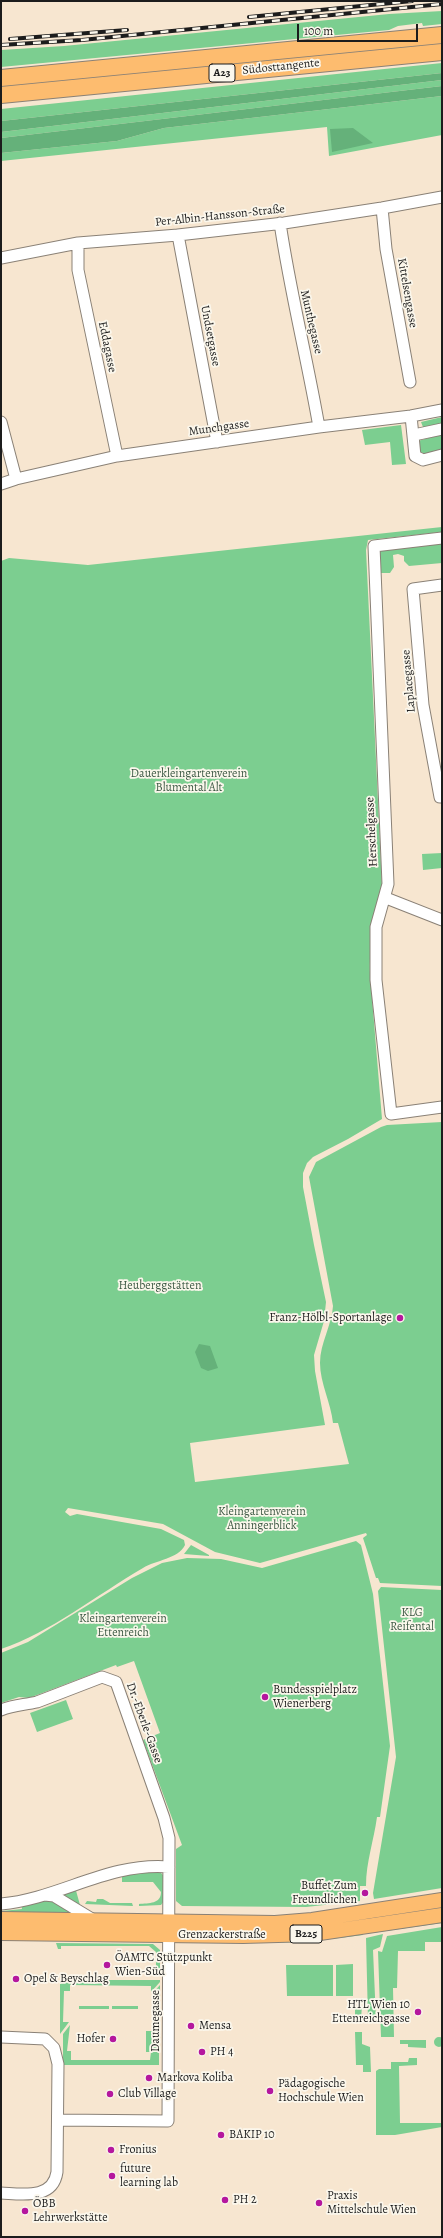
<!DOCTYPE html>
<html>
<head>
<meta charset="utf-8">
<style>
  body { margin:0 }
  #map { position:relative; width:443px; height:2238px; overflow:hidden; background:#f7e6d0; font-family:Alegreya,serif }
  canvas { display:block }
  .frame { position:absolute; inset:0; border:2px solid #1c1c1c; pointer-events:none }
  .scale { position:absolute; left:297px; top:24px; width:121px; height:18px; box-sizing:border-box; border:2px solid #1c1c1c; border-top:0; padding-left:5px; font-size:12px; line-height:14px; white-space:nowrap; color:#1c1c1c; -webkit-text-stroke:3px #fbf7ec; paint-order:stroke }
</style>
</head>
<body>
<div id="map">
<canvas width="443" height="2238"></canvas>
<div class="frame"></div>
<div class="scale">100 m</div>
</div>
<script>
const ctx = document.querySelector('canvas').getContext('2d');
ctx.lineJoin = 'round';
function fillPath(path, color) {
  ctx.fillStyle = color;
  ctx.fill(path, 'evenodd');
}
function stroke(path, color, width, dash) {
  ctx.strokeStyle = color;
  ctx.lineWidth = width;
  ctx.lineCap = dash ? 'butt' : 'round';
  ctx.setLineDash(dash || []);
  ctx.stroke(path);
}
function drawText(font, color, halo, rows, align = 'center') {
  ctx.font = font + ' Alegreya,serif';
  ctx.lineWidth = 3.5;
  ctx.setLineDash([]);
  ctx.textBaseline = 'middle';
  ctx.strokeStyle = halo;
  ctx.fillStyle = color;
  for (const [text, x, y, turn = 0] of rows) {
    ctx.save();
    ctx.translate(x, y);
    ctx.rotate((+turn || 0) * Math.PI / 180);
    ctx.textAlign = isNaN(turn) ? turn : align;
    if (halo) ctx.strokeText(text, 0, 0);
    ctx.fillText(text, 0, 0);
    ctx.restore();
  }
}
fillPath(new Path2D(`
  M442,11V24L423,26L422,23L398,26L389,30L1,67V50L64,46L389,14Z
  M442,63V73L1,121V109Z
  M442,80V86L1,138V132Z
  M442,96V135L329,156L327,127L1,161V153L117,141L164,128Z
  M442,417V424L425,428L423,427L421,422Z
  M401,425L406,464L392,465L390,442L365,445L362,430Z
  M442,434V451L427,454L419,452L418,441Z
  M442,527V532L368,540L366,550L382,886C374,915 369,943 370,974L382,1119L348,1139L313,1157L307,1163L303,1173V1187L314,1245L326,1302L324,1321L314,1355L315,1371L325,1425L190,1443L195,1482L349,1464L338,1423H333C331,1403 320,1383 320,1363C320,1343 332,1325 333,1306L309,1177L316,1162L381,1127L387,1125L442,1122V1586L380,1583L378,1578H376L363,1538L367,1535L366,1533L260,1563L215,1552L163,1524L68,1508L65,1512L70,1516L77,1514L161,1529L184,1540L185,1545C178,1559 156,1560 143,1568C98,1594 50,1633 1,1649V561L9,558L88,565Z
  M442,541V563L409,566L404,561V556L398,554L393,555L394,567L390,573H380V550Z
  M442,853V868L423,870L422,854Z
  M356,1541L361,1545L373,1594L390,1746L380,1817H377C374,1840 366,1862 366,1886H360V1901L306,1907L182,1906L176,1901V1849L182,1845L143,1740L160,1733L134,1661L117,1667L116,1665L29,1698L19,1697L1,1703V1653L28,1642L132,1578L162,1563L187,1558L221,1559L262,1568Z
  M191,1545L209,1555V1556L184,1554Z
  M381,1587L442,1590V1888L374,1899L373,1893L396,1757L378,1591Z
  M66,1700L73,1719L37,1732L30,1713Z
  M144,1872H160L163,1875L164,1901L161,1905L139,1906V1904C149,1903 161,1904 161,1892L153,1882H122V1876Z
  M75,1887L80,1905L78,1907L57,1893Z
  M50,1898L73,1913L1,1914V1907L2,1911L22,1909L21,1904Z
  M97,1899H103L110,1903H132L133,1906L85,1904L87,1901L96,1902Z
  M442,1921V1923L365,1934V1931Z
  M442,1927V1942H425V1951H398L397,1988H393L394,2037H381L378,1951L382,1952L387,1936Z
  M362,1932L363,1935L307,1942L237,1943Z
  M383,1934L380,1947L373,1950L376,2020H368L366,1938Z
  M56,1943L153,1944L160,1950V1973L151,1971L156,1969V1952L149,1946H61V1949H58Z
  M353,1964V1996H336V1965Z
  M286,1965H333V1996H287Z
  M60,1980H160V1982L151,1992V1986L70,1985V1991H64L63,2022H69L60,2034Z
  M160,1985V2014H157V1995L152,1994Z
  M79,2006H109V2009H79Z
  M112,2006H138V2009H112Z
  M355,2006H362L361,2018H355Z
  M70,2025L67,2051H71V2060H150L151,2052H146V2031H159V2065H63V2034Z
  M355,2032H362V2044L370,2047L371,2072H363V2065H356Z
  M434 2042a5 5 0 1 1 10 0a5 5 0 1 1-10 0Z
  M400,2040H426V2048L408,2047V2044H400Z
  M409,2058H417V2065L399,2066L400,2123H442V2127L395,2135H376V2071L379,2069H391V2062H408Z`), '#7cce90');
fillPath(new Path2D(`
  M442,73V80L1,132V121Z
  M442,86V96L164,128L117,141L1,153V138Z
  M353,128L373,143L332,152L330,129Z
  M199,1344L210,1346L218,1368L208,1371L201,1368L195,1352Z`), '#65b17a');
const minor = new Path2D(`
  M382,208L386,249L410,382
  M280,223C290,291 307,358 319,427
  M178,235L217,442
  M78,243V270L117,456
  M1,258L78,243L178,235L284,223L382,208L442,197
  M411,416L415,456L423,460L442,455
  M1,422L16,479
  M414,435L442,429
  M1,484L16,479L117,456L319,427L411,416L442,410
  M442,538L374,546L388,884L376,927V980L391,1114L442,1107
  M442,585L413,589L423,705L440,797H442
  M386,898L442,920
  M1,1710C13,1705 24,1705 37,1702L102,1677L116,1682L164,1818L169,1838L168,2121L58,2120
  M45,1895L54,1896L92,1919
  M1,1904C59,1899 108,1862 169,1867
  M1,2037L45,2039L54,2048L58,2064L57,2172C53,2200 22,2194 1,2193`);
const major = new Path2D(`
  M1,1919L275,1923L312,1920L442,1900
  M1,1933L243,1936L313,1934L442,1915`);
const highway = new Path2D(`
  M1,78L442,35
  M1,95L442,52`);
stroke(minor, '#8a8176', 13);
stroke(major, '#8a8176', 16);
stroke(highway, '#8a8176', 18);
stroke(minor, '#fff', 11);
stroke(major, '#fdbc6f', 14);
stroke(highway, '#fdbc6f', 16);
const rail = new Path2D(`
  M249,17L412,1
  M10,39L127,30
  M1,45L82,40L442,4`);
stroke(rail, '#1c1c1c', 4);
stroke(rail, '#fbf7ec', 2.5, [8]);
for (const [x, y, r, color] of [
  [400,1318,4,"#b5179e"],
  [265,1697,4,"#b5179e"],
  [365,1893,4,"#b5179e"],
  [107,1965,4,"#b5179e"],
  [16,1979,4,"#b5179e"],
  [418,2012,4,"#b5179e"],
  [191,2026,4,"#b5179e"],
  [113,2039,4,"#b5179e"],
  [202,2052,4,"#b5179e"],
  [149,2078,4,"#b5179e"],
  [270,2091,4,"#b5179e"],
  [110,2094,4,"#b5179e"],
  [221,2135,4,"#b5179e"],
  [111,2150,4,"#b5179e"],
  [112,2176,4,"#b5179e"],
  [225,2200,4,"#b5179e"],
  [319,2203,4,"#b5179e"],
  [25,2211,4,"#b5179e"]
]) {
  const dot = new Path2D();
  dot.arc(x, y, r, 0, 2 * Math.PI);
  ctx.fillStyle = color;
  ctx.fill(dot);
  stroke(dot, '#fbf7ec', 1.5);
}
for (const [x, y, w] of [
  [222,73,26],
  [306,1934,32]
]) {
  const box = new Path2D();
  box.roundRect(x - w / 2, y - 9, w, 18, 3);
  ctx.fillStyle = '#fbf7ec';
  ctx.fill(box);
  stroke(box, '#1c1c1c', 1);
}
drawText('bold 11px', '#1c1c1c', null, [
  ["A23",222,73],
  ["B225",306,1934]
]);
drawText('12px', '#1c1c1c', '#fbf7ec', [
  ["Südosttangente",281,67,-6],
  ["Per-Albin-Hansson-Straße",220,216,-6],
  ["Kittelsengasse",407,293,80],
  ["Munthegasse",311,322,77],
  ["Undsetgasse",210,336,79],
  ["Eddagasse",107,347,78],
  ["Munchgasse",219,428,-8],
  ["Laplacegasse",409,681,-95],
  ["Herschelgasse",372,832,-93],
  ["Dr.-Eberle-Gasse",144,1723,70],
  ["Grenzackerstraße",222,1935],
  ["Daumegasse",156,2021,-90]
]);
drawText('12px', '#3e5a45', '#fbf7ec', [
  ["Dauerkleingartenverein",189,774],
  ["Blumental Alt",189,788],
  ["Heuberggstätten",160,1286],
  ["Kleingartenverein",262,1512],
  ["Anningerblick",262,1526],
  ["KLG",412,1613],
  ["Reifental",412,1627],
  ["Kleingartenverein",123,1619],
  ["Ettenreich",123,1633]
]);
drawText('12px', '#1c1c1c', '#fbf7ec', [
  ["Franz-Hölbl-Sportanlage",392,1318,"right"],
  ["Bundesspielplatz",273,1690],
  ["Wienerberg",273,1704],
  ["Buffet Zum",357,1886,"right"],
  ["Freundlichen",357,1900,"right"],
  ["ÖAMTC Stützpunkt",115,1958],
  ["Wien-Süd",115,1972],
  ["Opel & Beyschlag",24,1979],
  ["HTL Wien 10",410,2005,"right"],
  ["Ettenreichgasse",410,2019,"right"],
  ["Mensa",199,2026],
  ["Hofer",105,2039,"right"],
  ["PH 4",210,2052],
  ["Markova Koliba",157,2078],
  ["Pädagogische",278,2084],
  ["Hochschule Wien",278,2098],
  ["Club Village",118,2094],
  ["BAKIP 10",229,2135],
  ["Fronius",119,2150],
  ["future",120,2169],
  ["learning lab",120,2183],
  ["Praxis",327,2196],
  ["Mittelschule Wien",327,2210],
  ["PH 2",233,2200],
  ["ÖBB",33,2204],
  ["Lehrwerkstätte",33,2218]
], 'left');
</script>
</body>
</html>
